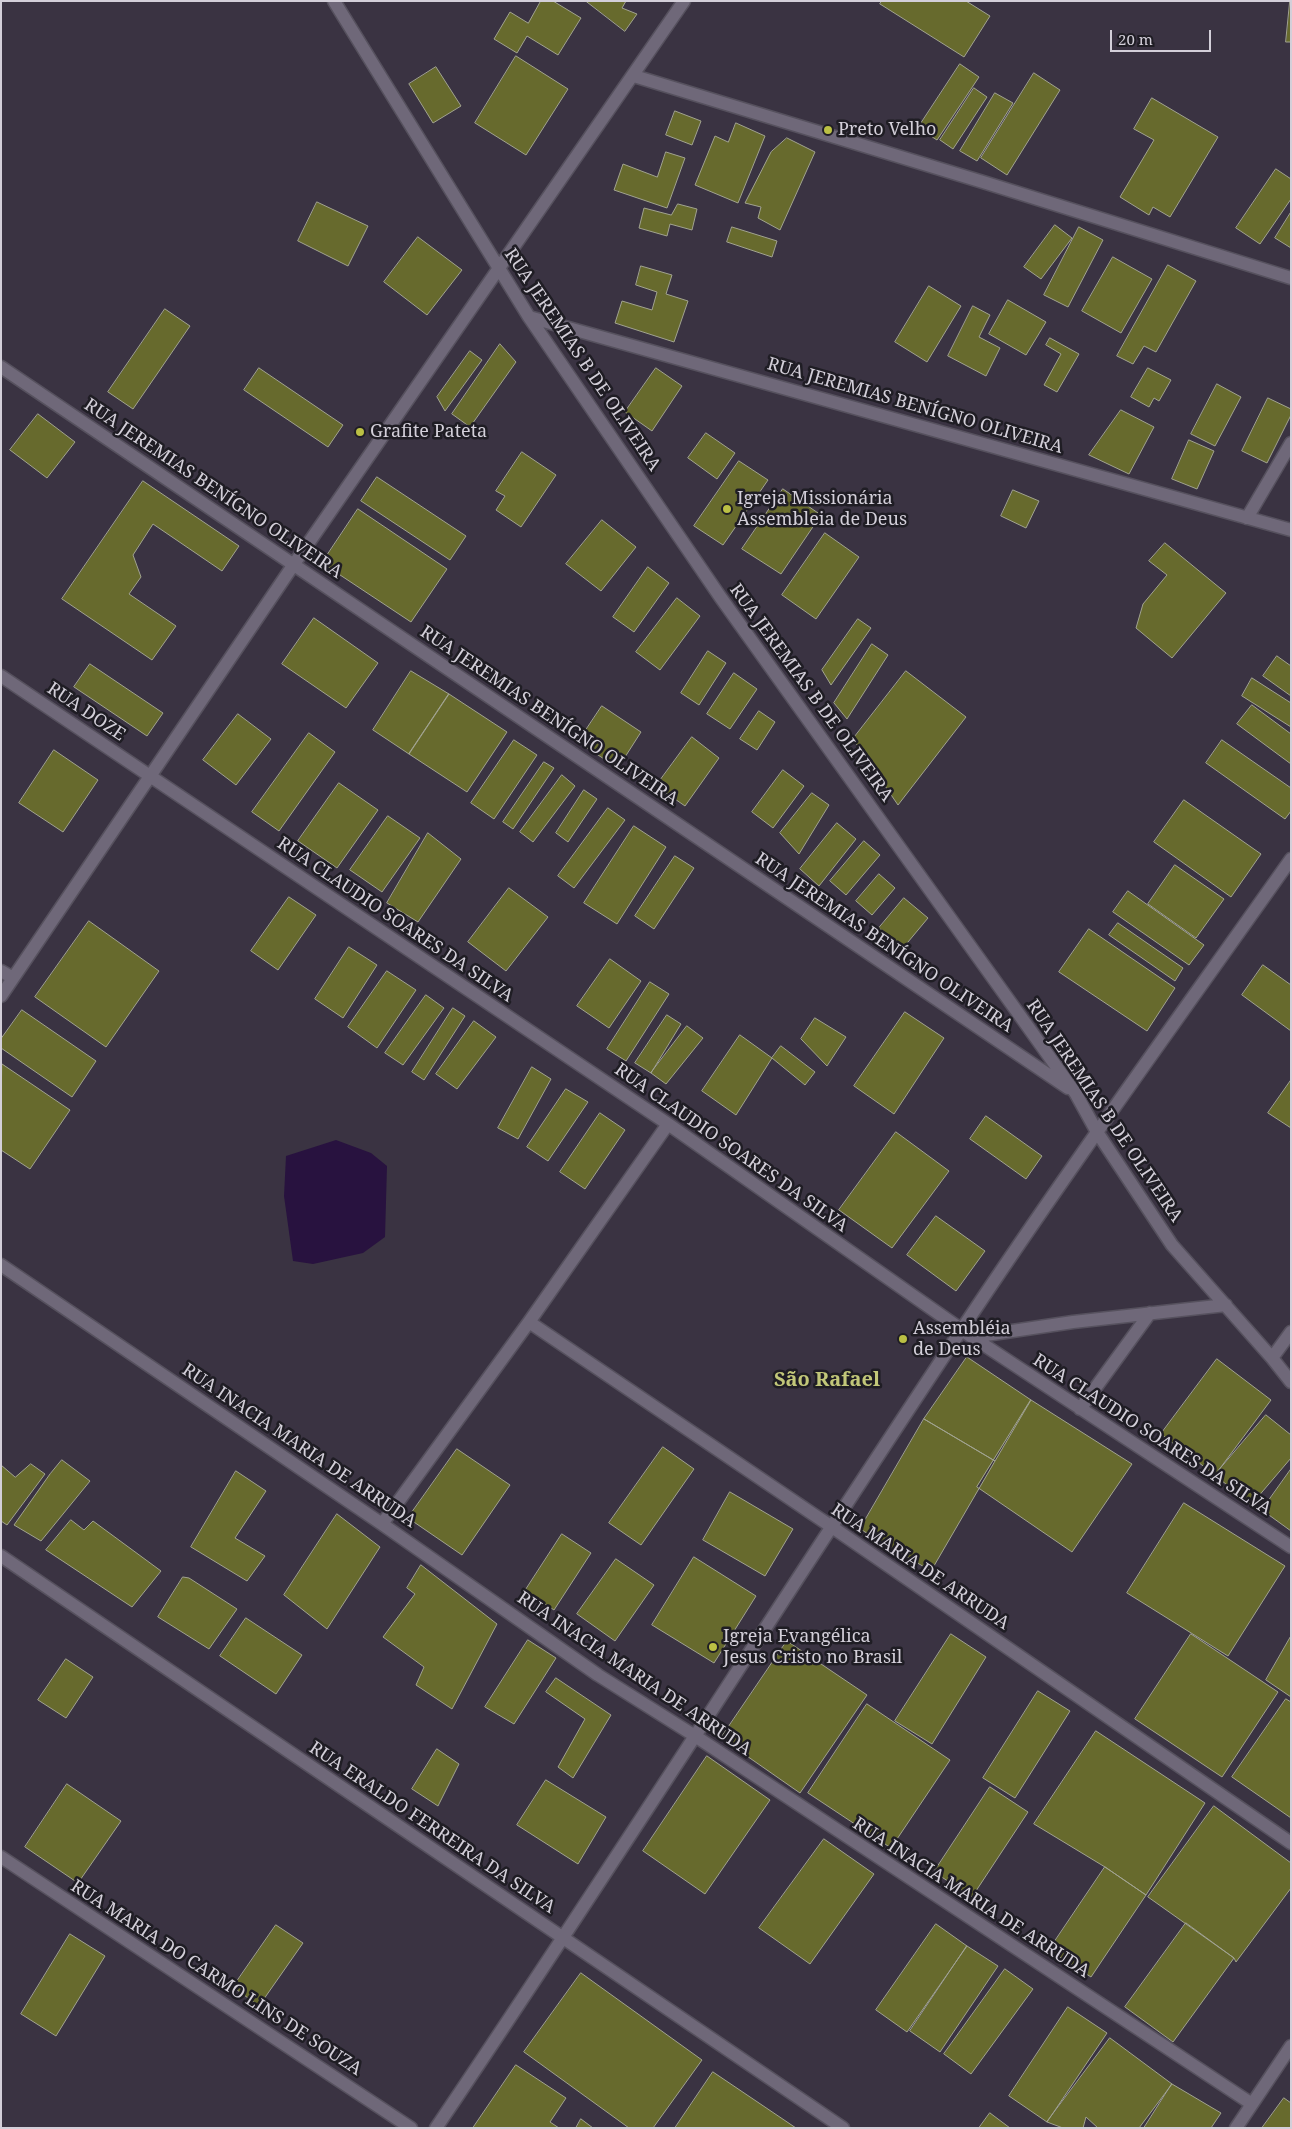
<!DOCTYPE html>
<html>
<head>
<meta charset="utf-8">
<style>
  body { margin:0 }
  #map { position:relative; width:1292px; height:2129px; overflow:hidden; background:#3a3342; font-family:"Noto Serif",serif }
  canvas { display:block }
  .frame { position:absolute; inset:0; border:2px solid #d3cfd9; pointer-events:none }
  .scale { position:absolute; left:1110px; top:30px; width:101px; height:22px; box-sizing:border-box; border:2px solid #d3cfd9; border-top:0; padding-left:6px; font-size:15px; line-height:18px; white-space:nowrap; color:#d3cfd9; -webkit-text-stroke:4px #1f1d24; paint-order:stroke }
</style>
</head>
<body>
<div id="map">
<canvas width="1292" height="2129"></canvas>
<div class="frame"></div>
<div class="scale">20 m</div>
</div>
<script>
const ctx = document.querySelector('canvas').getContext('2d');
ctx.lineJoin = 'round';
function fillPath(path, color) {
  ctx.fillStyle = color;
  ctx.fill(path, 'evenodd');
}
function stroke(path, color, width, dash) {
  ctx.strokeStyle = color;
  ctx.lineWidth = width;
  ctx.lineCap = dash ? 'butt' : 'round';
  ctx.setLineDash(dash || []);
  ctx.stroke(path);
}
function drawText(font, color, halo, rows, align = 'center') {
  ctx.font = font + ' "Noto Serif",serif';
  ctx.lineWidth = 5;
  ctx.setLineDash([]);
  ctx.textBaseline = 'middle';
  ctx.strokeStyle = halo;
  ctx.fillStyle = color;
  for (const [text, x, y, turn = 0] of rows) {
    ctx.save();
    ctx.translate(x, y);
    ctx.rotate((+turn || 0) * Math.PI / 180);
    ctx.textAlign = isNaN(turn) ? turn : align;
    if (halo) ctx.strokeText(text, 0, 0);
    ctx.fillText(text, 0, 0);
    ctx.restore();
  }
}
fillPath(new Path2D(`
  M336,1140L371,1153L387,1166L385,1237L363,1253L313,1264L293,1261L284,1196L286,1156Z`), '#28123f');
const building = new Path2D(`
  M541,1H553L581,18L558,55L527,36L517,53L494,39L510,12L528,23Z
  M586,1H626L622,8L637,14L625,31Z
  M882,1H966L990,16L964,57L880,4Z
  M1290,2H1291V42H1286Z
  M516,56L568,89L526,155L475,123Z
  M960,64L979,77L937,140L918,128Z
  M436,67L461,106L433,123L409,84Z
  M1034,73L1060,90L1007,175L981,158Z
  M974,88L987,97L953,149L940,140Z
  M995,93L1013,103L977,161L960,151Z
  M1152,98L1218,137L1170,217L1153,207L1149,215L1120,197L1154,140L1134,129Z
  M675,111L701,121L692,145L666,135Z
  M736,123L765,136L738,203L695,185L715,136L728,142Z
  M787,138L815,152L780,230L758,218L761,207L745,203L771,152Z
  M666,152L685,158L667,208L614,190L623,164L657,177Z
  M1276,169L1291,179V199L1260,244L1236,228Z
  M317,202L368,226L348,266L298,241Z
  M678,204L697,209L692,230L670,224L667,236L639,228L644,208L671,215Z
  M1291,212V248L1275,238Z
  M1055,225L1072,238L1041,279L1024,267Z
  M732,227L777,241L772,257L727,242Z
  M1079,227L1103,240L1068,307L1044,295Z
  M418,237L462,270L427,315L384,282Z
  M1113,257L1152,279L1121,333L1082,311Z
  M1168,265L1196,281L1156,352L1144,346L1133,364L1117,356Z
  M641,266L672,275L666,294L688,301L674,342L615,323L622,301L652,310L657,292L636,285Z
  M929,286L961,306L927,362L895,342Z
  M1008,300L1046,322L1026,355L989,334Z
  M973,306L990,315L979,337L1000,348L986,376L948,356Z
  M165,309L190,326L133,409L108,392Z
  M1050,338L1079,354L1057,392L1044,385L1061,354L1046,345Z
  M500,344L516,362L470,427L452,414Z
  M470,351L482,360L445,411L437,397Z
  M259,368L343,425L328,447L244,390Z
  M656,368L682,386L652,431L625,412Z
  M1148,368L1171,380L1159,401L1154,398L1149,407L1131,397Z
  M1217,384L1241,397L1215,446L1191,434Z
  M1268,398L1291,409V415L1267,463L1242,451Z
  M1121,410L1154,427L1129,474L1089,455Z
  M38,414L75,442L47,478L10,450Z
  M706,433L735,453L717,479L688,458Z
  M1189,440L1214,451L1197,489L1172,479Z
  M522,452L556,475L521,527L496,510L505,496L496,491Z
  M739,461L768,480L723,545L694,526Z
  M377,477L466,536L450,560L361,501Z
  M143,481L239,546L222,571L153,524L133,555L141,577L129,594L176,626L152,660L62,599Z
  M783,489L821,515L781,574L742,549Z
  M1013,490L1039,501L1026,528L1001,516Z
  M358,509L447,569L411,622L322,563Z
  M602,520L636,547L601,591L566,564Z
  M825,533L859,557L816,619L782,595Z
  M1165,543L1226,593L1172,658L1136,628L1143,604L1167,575L1149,561Z
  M648,567L669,583L634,632L613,617Z
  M677,598L700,616L660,670L636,652Z
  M314,618L378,663L346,708L282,664Z
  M858,619L871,628L831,685L822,670Z
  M872,644L888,655L847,719L834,703Z
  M708,651L726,663L699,705L681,693Z
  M1277,656L1291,666V696L1263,676Z
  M90,664L163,713L147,736L74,687Z
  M411,671L449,694L409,754L373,730Z
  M906,671L966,717L898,805L853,739Z
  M734,673L757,689L730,729L707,714Z
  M1252,678L1291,703V727L1242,696Z
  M449,694L507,732L467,792L409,754Z
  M1252,705L1291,734V764L1237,724Z
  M602,706L641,732L618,768L578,742Z
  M759,711L775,722L757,750L740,739Z
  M238,714L271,739L236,785L203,760Z
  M309,733L335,752L279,831L252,812Z
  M692,737L719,758L685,806L656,786Z
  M514,740L537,755L494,819L471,803Z
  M1222,740L1291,788V811L1285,819L1206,763Z
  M54,750L98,780L63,832L19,803Z
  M544,762L554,768L513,829L503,822Z
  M783,770L804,786L773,828L752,812Z
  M562,775L575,786L533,842L520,832Z
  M339,783L378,810L337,868L298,841Z
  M584,790L597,799L568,842L556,833Z
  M812,793L829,805L799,854L780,833Z
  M1184,800L1261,854L1231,897L1154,842Z
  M608,808L625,820L574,888L558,876Z
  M388,816L420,838L382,892L350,870Z
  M837,823L856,839L819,886L800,869Z
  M634,826L666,847L617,924L584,903Z
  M428,833L461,859L418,922L387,903Z
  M864,841L880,855L846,895L830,881Z
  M675,856L694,868L654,929L635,916Z
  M1175,865L1224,899L1196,938L1148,904Z
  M879,874L895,888L872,915L856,901Z
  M509,888L548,917L506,971L468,942Z
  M1128,891L1204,945L1189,965L1113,912Z
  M289,897L316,915L278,970L251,951Z
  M904,898L928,918L903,948L879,928Z
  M89,921L159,971L106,1047L35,997Z
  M1118,923L1183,968L1175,981L1109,935Z
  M1089,929L1175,988L1147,1031L1059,972Z
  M349,947L377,965L343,1018L315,999Z
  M610,959L641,981L609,1028L577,1006Z
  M1263,965L1291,985V1031L1242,995Z
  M387,971L416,990L377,1048L348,1027Z
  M650,982L669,994L626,1061L607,1049Z
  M426,995L444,1008L403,1065L385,1053Z
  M453,1008L465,1016L424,1080L412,1072Z
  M22,1010L96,1061L72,1097L1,1048V1039Z
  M905,1012L944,1038L894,1114L854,1086Z
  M667,1015L681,1024L651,1073L635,1063Z
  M815,1018L846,1037L827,1066L801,1039Z
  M474,1021L496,1037L457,1089L436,1074Z
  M687,1026L703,1038L666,1084L651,1073Z
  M740,1035L772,1058L736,1115L702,1091Z
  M781,1046L815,1072L805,1085L772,1058Z
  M2,1064L70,1110L30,1169L1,1150Z
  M532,1067L551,1079L518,1139L498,1128Z
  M1291,1080V1128L1268,1113Z
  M566,1089L588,1102L548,1161L527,1147Z
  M600,1113L625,1130L585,1189L560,1172Z
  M986,1116L1042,1156L1026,1179L970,1139Z
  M896,1132L949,1171L892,1248L839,1210Z
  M936,1216L985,1251L956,1291L907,1255Z
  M967,1357L1031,1400L995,1461L924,1419Z
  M1217,1359L1271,1400L1215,1475L1161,1434Z
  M1031,1400L1132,1464L1072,1552L977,1487Z
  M1266,1415L1291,1435V1458L1251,1505L1215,1475Z
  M924,1419L995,1461L931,1571L860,1529Z
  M663,1447L694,1469L641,1545L609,1523Z
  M457,1449L510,1485L462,1555L408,1518Z
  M62,1460L90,1481L41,1541L14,1525L50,1474Z
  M31,1464L45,1474L7,1525L1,1521V1465L15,1477Z
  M1291,1469V1531L1262,1510Z
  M236,1471L266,1491L235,1538L265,1556L247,1581L191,1547Z
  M730,1492L793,1529L765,1576L703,1540Z
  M1184,1503L1285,1566L1228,1656L1127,1593Z
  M337,1514L380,1547L327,1629L284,1595Z
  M71,1520L84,1530L93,1521L161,1571L132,1607L46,1550Z
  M562,1534L591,1553L554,1610L525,1591Z
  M694,1557L756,1596L714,1663L652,1625Z
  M616,1559L654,1585L615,1641L577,1614Z
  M421,1565L497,1624L452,1709L416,1685L424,1667L383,1637L415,1594L407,1588Z
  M183,1577L189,1578L237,1609L209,1649L158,1617Z
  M246,1618L302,1655L276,1694L220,1656Z
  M951,1634L986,1657L932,1744L895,1721Z
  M1191,1634L1278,1692L1222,1777L1135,1719Z
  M1291,1636V1697L1266,1680Z
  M528,1640L556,1658L514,1724L485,1707Z
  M787,1641L867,1695L800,1793L721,1738Z
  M66,1659L93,1677L66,1718L38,1700Z
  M556,1678L611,1715L573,1778L558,1767L585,1719L546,1692Z
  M1038,1691L1070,1711L1015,1798L983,1778Z
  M1286,1699L1291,1702V1818L1232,1777Z
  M867,1704L950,1760L891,1848L808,1793Z
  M1096,1731L1205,1803L1146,1895L1105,1867L1034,1824Z
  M437,1749L459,1764L438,1806L412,1789Z
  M707,1756L770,1800L705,1894L643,1851Z
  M546,1780L606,1817L578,1864L517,1825Z
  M67,1784L121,1821L78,1883L25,1847Z
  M990,1787L1028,1812L972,1897L934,1872Z
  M1214,1806L1291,1863V1888L1236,1962L1234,1958L1148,1897Z
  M824,1839L874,1874L810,1964L759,1928Z
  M1105,1867L1146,1895L1091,1977L1049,1950Z
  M1186,1923L1234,1958L1173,2042L1125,2007Z
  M936,1924L967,1946L907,2032L876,2010Z
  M276,1925L303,1943L259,2006L233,1987Z
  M70,1934L105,1956L56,2036L21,2014Z
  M967,1946L998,1966L940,2052L910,2031Z
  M1005,1969L1033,1989L971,2074L944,2054Z
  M581,1973L702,2060L653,2128H629L524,2052Z
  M1068,2007L1107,2033L1047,2122L1009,2096Z
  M1110,2038L1172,2084L1139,2128H1098L1086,2117L1083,2128H1063L1047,2122Z
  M516,2065L566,2098L550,2122L559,2128H473Z
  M713,2072L796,2128H675Z
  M1172,2084L1221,2113L1211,2128H1144Z
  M1284,2098L1291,2103V2128H1262Z
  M990,2113L1010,2128H979Z
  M581,2119L593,2128H576Z`);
fillPath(building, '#676a2d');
stroke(building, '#a1a390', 1);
const minor = new Path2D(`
  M334,1L529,317L721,598L1076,1094L1097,1132L1172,1245L1272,1358L1291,1382
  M634,76L983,182L1291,278
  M529,317L1291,530
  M1,367L1068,1088
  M1247,518L1291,443
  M1,676L668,1124L972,1337L1291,1547
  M1,971L13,978
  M1,996L294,564L684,1
  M1,1265L382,1524L598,1675L695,1736L1252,2104
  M529,1322L832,1527L1291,1843
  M972,1337L1073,1322L1226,1305
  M1272,1358L1291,1332
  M1080,1409L1150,1313
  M382,1524L529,1322L668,1124
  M1,1556L843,2128
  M1,1857L411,2128
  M436,2128C614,1865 784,1596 960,1332C1066,1172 1180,1016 1291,859
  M1236,2128L1291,2046`);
stroke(minor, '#56515e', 15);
stroke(minor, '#6f6879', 12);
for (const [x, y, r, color] of [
  [828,130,5,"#bbc044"],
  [360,432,5,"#bbc044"],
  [727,509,5,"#bbc044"],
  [903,1339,5,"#bbc044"],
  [713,1647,5,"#bbc044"]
]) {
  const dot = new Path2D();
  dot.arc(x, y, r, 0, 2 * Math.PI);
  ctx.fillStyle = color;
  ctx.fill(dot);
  stroke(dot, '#1f1d24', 2);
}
drawText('18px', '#d3cfd9', '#1f1d24', [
  ["Preto Velho",838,130],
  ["Grafite Pateta",370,432],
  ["Igreja Missionária",737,499],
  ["Assembleia de Deus",737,520],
  ["Assembléia",913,1329],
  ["de Deus",913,1350],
  ["Igreja Evangélica",723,1637],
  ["Jesus Cristo no Brasil",723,1658]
], 'left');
drawText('18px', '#d3cfd9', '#1f1d24', [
  ["RUA JEREMIAS B DE OLIVEIRA",582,360,56],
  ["RUA JEREMIAS BENÍGNO OLIVEIRA",915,406,16],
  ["RUA JEREMIAS BENÍGNO OLIVEIRA",213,489,34],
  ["RUA JEREMIAS B DE OLIVEIRA",811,693,54],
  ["RUA DOZE",86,712,34],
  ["RUA JEREMIAS BENÍGNO OLIVEIRA",549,716,34],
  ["RUA CLAUDIO SOARES DA SILVA",395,920,34],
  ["RUA JEREMIAS BENÍGNO OLIVEIRA",884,943,34],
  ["RUA JEREMIAS B DE OLIVEIRA",1104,1111,56],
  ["RUA CLAUDIO SOARES DA SILVA",731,1148,35],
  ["RUA CLAUDIO SOARES DA SILVA",1152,1435,33],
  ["RUA INACIA MARIA DE ARRUDA",299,1446,34],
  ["RUA MARIA DE ARRUDA",920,1567,34],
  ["RUA INACIA MARIA DE ARRUDA",634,1674,34],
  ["RUA ERALDO FERREIRA DA SILVA",432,1828,34],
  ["RUA INACIA MARIA DE ARRUDA",971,1898,33],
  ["RUA MARIA DO CARMO LINS DE SOUZA",216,1978,33]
]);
drawText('bold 20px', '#c2c779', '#1f1d24', [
  ["São Rafael",827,1380]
]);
</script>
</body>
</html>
